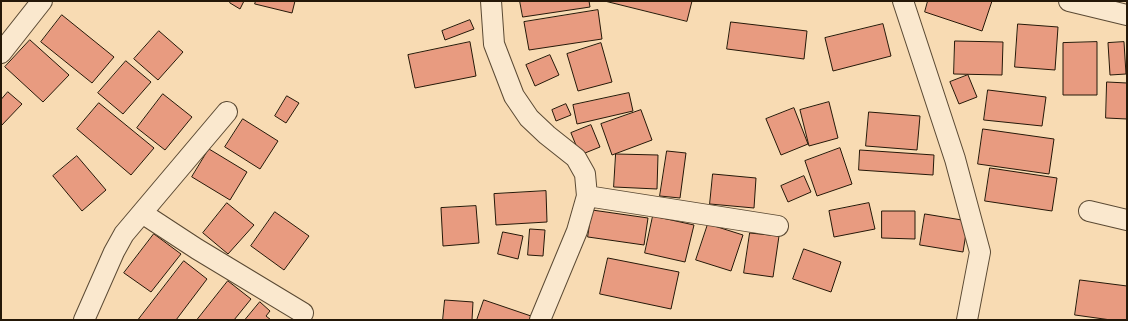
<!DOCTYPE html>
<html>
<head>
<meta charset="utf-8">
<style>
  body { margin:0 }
  #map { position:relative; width:1128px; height:321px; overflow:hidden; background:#f8dbb3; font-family:"Libre Caslon Text",serif }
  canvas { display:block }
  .frame { position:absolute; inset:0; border:2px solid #251808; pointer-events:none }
</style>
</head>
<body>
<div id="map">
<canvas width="1128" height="321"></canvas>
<div class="frame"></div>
</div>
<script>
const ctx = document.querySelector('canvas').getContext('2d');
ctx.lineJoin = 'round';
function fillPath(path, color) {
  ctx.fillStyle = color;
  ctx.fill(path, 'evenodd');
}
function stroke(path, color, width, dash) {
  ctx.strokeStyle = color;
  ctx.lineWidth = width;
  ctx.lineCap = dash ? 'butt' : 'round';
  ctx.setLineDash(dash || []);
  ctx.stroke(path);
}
const building = new Path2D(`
  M231,1H244L240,9L230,3Z
  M256,1H295L292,13L255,4Z
  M520,1H589L590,7L523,17Z
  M605,1H692L687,21Z
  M928,1H992L982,31L925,12Z
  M598,10L602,39L529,50L524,22Z
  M62,15L114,57L92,83L41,42Z
  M470,20L474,29L445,40L442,31Z
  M731,22L807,31L804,59L727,49Z
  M883,24L891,56L833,71L825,38Z
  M1018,24L1058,27L1055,70L1015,67Z
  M159,31L183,52L158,80L134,59Z
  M30,40L69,75L43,102L5,67Z
  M955,41L1003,42L1002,75L954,74Z
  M470,42L476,76L415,88L408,55Z
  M1097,42V95H1063V43Z
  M1124,42L1126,74L1110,75L1108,43Z
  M601,43L612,82L578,91L567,54Z
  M550,55L559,75L535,86L526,65Z
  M126,61L151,82L123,114L98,93Z
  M968,75L977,97L959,104L950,82Z
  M1107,82L1127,83V119L1106,118Z
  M988,90L1046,97L1042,126L984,120Z
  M8,92L22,104L1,126V100Z
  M629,93L633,111L577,124L573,105Z
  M163,94L192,117L165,150L137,128Z
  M287,96L299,103L286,123L275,116Z
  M829,102L838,138L809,146L800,110Z
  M99,103L154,148L131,175L77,129Z
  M566,104L571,115L556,121L552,110Z
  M794,108L808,144L781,155L766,119Z
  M641,110L652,140L612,155L601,124Z
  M869,112L920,116L917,150L866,146Z
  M243,119L278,141L260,169L225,147Z
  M591,125L600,147L580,155L571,133Z
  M983,129L1054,139L1049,174L978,164Z
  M840,148L852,184L817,196L805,161Z
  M209,149L247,172L230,200L192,177Z
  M860,150L934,155L933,175L859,170Z
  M667,151L686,153L680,198L660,196Z
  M616,154L658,155L657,189L614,187Z
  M77,156L106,190L82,211L53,176Z
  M990,168L1057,178L1052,211L985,201Z
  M713,174L756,178L754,208L710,204Z
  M804,176L811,192L788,202L781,186Z
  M546,191L547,222L496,225L494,194Z
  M227,203L254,225L228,254L203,233Z
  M869,203L875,229L834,237L829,211Z
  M476,206L479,243L443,246L441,208Z
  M592,210L648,218L644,245L588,237Z
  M882,211H915V239L882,238Z
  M275,212L309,236L284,270L251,246Z
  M925,214L968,221L963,252L920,245Z
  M653,216L694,225L685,262L645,253Z
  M708,224L743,235L731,271L696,260Z
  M530,229L545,230L543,256L528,255Z
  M503,232L523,236L518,259L498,254Z
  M750,233L779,236L773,277L744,273Z
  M154,234L181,254L151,292L124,273Z
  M804,249L841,262L831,292L793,279Z
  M608,258L679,272L671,309L600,294Z
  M184,261L207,279L176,320H141L139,319Z
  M1080,280L1127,286V320H1111L1075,315Z
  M228,281L251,299L234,320H197Z
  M445,300L473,302L472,320H443Z
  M484,300L531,316L529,320H477Z
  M260,302L270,311L266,316L271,320H245Z`);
fillPath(building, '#e89b80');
stroke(building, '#251808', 1);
const street = new Path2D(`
  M491,1L494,44L514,96L529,118L547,135L576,158L585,174L587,196L577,231L540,320
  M903,1L955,159L980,252L967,320
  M1069,1L1127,15
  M1,53L42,1
  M587,196L778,226
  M1089,211L1127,220
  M142,213L197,249L303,313
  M84,320L114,252L124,234L227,112`);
stroke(street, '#5a4933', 22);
stroke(street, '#fae8ce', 20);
</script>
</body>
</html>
